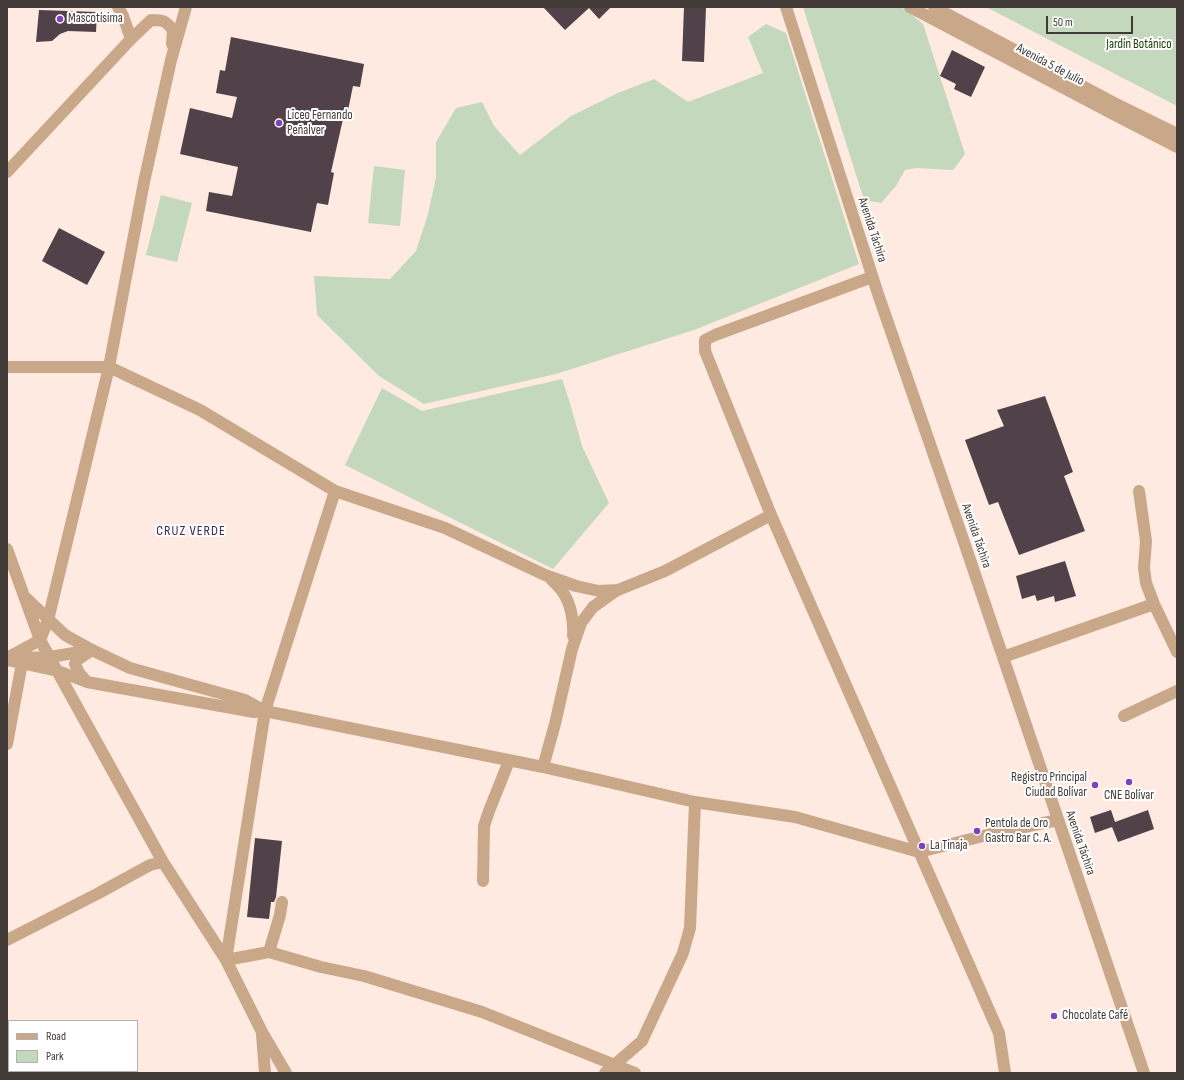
<!DOCTYPE html>
<html>
<head>
<meta charset="utf-8">
<style>
  body { margin:0 }
  #map { position:relative; width:1184px; height:1080px; overflow:hidden; background:#feeae1; font-family:"Sofia Sans Condensed",sans-serif }
  canvas { display:block }
  .frame { position:absolute; inset:0; border:8px solid #413a36; pointer-events:none }
  .legend { position:absolute; left:8px; top:1020px; width:130px; height:52px; box-sizing:border-box; background:#fff; border:1px solid #b3b0af; margin:0; padding:5px 7px; list-style:none; font-size:12px; color:#413a36 }
  .legend li { display:flex; align-items:center; gap:8px; height:20px }
  .legend b { width:20px; border:1px solid #b3b0af }
  .scale { position:absolute; left:1046px; top:16px; width:87px; height:18px; box-sizing:border-box; border:2px solid #413a36; border-top:0; padding-left:5px; font-size:12px; line-height:14px; white-space:nowrap; color:#413a36; -webkit-text-stroke:3px #fff; paint-order:stroke }
</style>
</head>
<body>
<div id="map">
<canvas width="1184" height="1080"></canvas>
<div class="frame"></div>
<ul class="legend">
<li><b style="height:5px;background:#c9a88a"></b>Road</li>
<li><b style="height:11px;background:#c3d8bc"></b>Park</li>
</ul>
<div class="scale">50 m</div>
</div>
<script>
const ctx = document.querySelector('canvas').getContext('2d');
ctx.lineJoin = 'round';
function fillPath(path, color) {
  ctx.fillStyle = color;
  ctx.fill(path, 'evenodd');
}
function stroke(path, color, width, dash) {
  ctx.strokeStyle = color;
  ctx.lineWidth = width;
  ctx.lineCap = dash ? 'butt' : 'round';
  ctx.setLineDash(dash || []);
  ctx.stroke(path);
}
function drawText(font, color, halo, rows, align = 'center') {
  ctx.font = font + ' "Sofia Sans Condensed",sans-serif';
  ctx.lineWidth = 4;
  ctx.setLineDash([]);
  ctx.textBaseline = 'middle';
  ctx.strokeStyle = halo;
  ctx.fillStyle = color;
  for (const [text, x, y, turn = 0] of rows) {
    ctx.save();
    ctx.translate(x, y);
    ctx.rotate((+turn || 0) * Math.PI / 180);
    ctx.textAlign = isNaN(turn) ? turn : align;
    if (halo) ctx.strokeText(text, 0, 0);
    ctx.fillText(text, 0, 0);
    ctx.restore();
  }
}
fillPath(new Path2D(`
  M803,7H900L905,9L923,24L965,154L953,170L916,168L905,170L896,186L881,203L864,200Z
  M986,7H1177V106Z
  M766,24L786,33L859,264L694,330L556,374L424,404L379,376L317,315L314,276L390,279L416,251L428,214L436,177V142L456,108L482,102L494,126L520,155L571,116L618,93L654,79L688,102L763,73L748,37Z
  M374,166L405,170L400,226L368,223Z
  M161,195L192,203L177,262L146,255Z
  M562,379L570,403L582,446L609,503L553,569L345,465L382,388L422,411Z`), '#c3d8bc');
fillPath(new Path2D(`
  M543,7H611L599,19L589,8L565,30Z
  M684,7H706L704,62L682,61Z
  M39,10L97,12L96,32L68,31L60,34L52,41L36,42Z
  M231,37L364,64L360,87L353,86L346,120L343,119L331,172L334,173L328,205L317,203L311,232L206,211L209,192L232,196L238,167L180,154L190,108L232,118L237,97L216,93L220,70L225,71Z
  M952,50L985,67L971,97L954,89L956,84L940,76Z
  M59,228L105,252L87,285L42,261Z
  M1045,396L1073,472L1064,476L1085,531L1019,555L998,502L989,505L965,440L1004,426L997,410Z
  M1065,561L1076,596L1055,602L1054,596L1037,601L1035,595L1022,599L1016,576Z
  M1111,810L1115,822L1148,810L1154,829L1118,842L1112,827L1095,833L1090,817Z
  M255,838L282,841L276,897L274,902H271L269,919L247,917Z`), '#514149');
stroke(new Path2D(`
  M786,7L878,294L964,542L1144,1073
  M910,7L1113,114L1177,147
  M934,7L1118,105L1177,134
  M131,39L151,20C163,20 165,20 173,30L172,44
  M7,172L131,39L123,16L118,7
  M872,277L715,335L705,340V351L771,515L999,1033L1005,1073
  M7,367H109L200,410L335,491L445,528L545,575L576,586L599,591L618,590L665,571L771,515
  M335,491L265,711L226,960L269,952L321,967L364,976L482,1012L635,1073
  M1139,491L1146,541L1144,568L1146,583L1154,604L1177,652
  M7,549L40,640L163,862L226,960L262,1032L286,1073
  M551,579C555,583 559,587 562,591C571,603 574,622 573,636
  M24,596L65,635L92,650L130,668L245,700L265,711L543,767L695,802L795,817L919,852L995,833L1058,820
  M1003,657L1154,604
  M7,658L40,640L48,620L109,367L144,182L171,60L186,7
  M20,658L50,657L92,650
  M7,660L58,671L87,682L254,712L264,711
  M87,682L79,673L75,664L77,660L89,652
  M1124,716L1177,691
  M7,744L22,663
  M543,767L555,724L572,649L581,623L593,607L617,590
  M483,881L484,826L489,811L509,761
  M7,940L97,894L150,865L163,862
  M269,952L280,915L282,902
  M262,1035L265,1073
  M605,1073L642,1041L683,953L690,928L695,802`), '#c9a88a', 12);
for (const [x, y, r, color] of [
  [60,19,4,"#7f43b9"],
  [279,123,4,"#7f43b9"],
  [1129,782,4,"#7f43b9"],
  [1095,785,4,"#7f43b9"],
  [977,831,4,"#7f43b9"],
  [922,846,4,"#7f43b9"],
  [1054,1016,4,"#7f43b9"]
]) {
  const dot = new Path2D();
  dot.arc(x, y, r, 0, 2 * Math.PI);
  ctx.fillStyle = color;
  ctx.fill(dot);
  stroke(dot, '#fff', 1.5);
}
drawText('13px', '#413a36', '#fff', [
  ["Mascotísima",68,19],
  ["Liceo Fernando",287,116],
  ["Peñalver",287,131],
  ["Registro Principal",1087,778,"right"],
  ["Ciudad Bolívar",1087,793,"right"],
  ["CNE Bolívar",1129,796,"center"],
  ["Pentola de Oro",985,824],
  ["Gastro Bar C. A.",985,839],
  ["La Tinaja",930,846],
  ["Chocolate Café",1062,1016]
], 'left');
drawText('13px', '#1a4006', '#fff', [
  ["Jardín Botánico",1139,45]
]);
drawText('13px', '#413a36', '#fff', [
  ["Avenida 5 de Julio",1050,65,28],
  ["Avenida Táchira",872,230,72],
  ["Avenida Táchira",976,536,71],
  ["Avenida Táchira",1080,843,71]
]);
ctx.letterSpacing = '1px';
drawText('14px', '#3f235c', '#fff', [
  ["CRUZ VERDE",191,531]
]);
ctx.letterSpacing = '0px';
</script>
</body>
</html>
